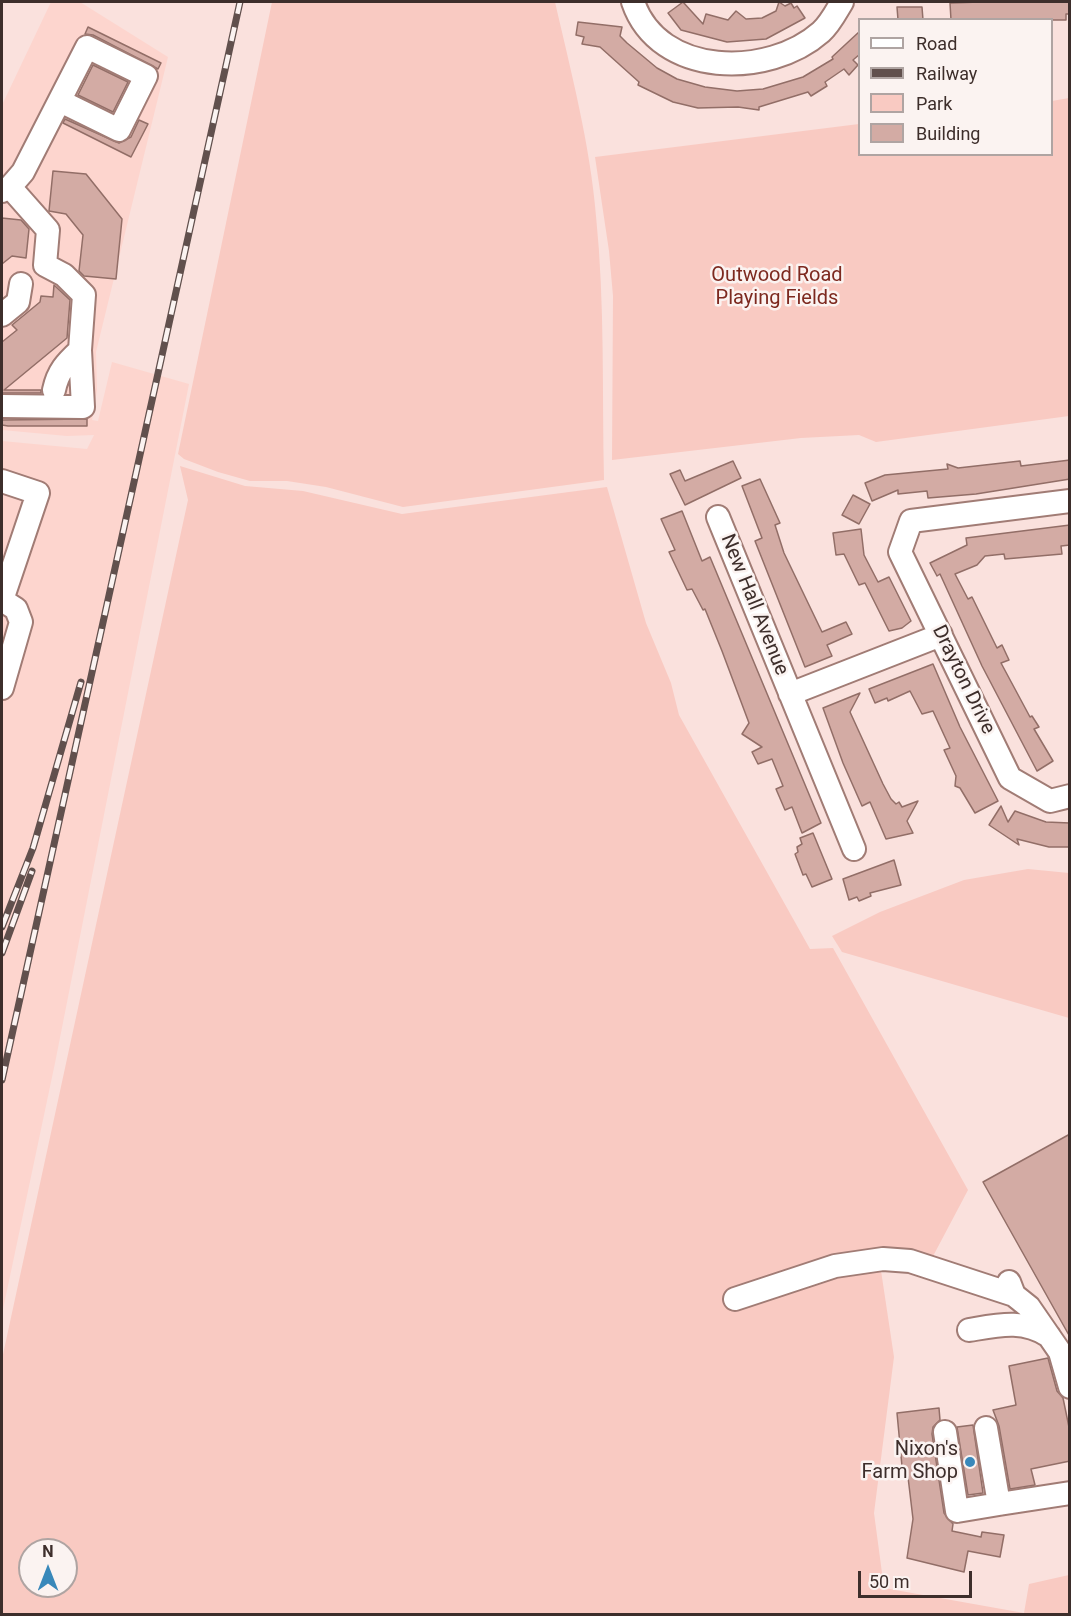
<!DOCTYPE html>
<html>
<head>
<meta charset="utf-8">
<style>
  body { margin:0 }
  #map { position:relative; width:1071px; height:1616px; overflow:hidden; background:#fae1dd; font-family:Roboto,sans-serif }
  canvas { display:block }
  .frame { position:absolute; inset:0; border:3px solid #3d2e2b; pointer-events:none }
  .legend { position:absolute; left:858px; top:18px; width:195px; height:138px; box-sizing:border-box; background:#fbf3f1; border:2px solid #afa4a2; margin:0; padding:8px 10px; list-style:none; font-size:18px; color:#3d2e2b }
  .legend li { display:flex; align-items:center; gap:12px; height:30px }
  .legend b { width:30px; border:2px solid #afa4a2 }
  .north { position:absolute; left:18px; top:1538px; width:60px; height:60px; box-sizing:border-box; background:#fbf3f1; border:2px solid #afa4a2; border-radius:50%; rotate:0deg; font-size:16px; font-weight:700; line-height:24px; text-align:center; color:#3d2e2b }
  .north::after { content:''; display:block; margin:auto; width:21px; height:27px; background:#3988ba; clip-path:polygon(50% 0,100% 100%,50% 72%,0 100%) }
  .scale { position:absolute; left:858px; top:1571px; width:114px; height:27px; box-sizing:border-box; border:3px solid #3d2e2b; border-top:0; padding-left:8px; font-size:18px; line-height:21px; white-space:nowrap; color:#3d2e2b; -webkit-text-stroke:4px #fbf3f1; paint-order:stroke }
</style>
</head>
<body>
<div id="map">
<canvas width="1071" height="1616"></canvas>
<div class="frame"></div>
<ul class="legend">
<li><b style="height:8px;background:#fff"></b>Road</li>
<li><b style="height:8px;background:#61504d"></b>Railway</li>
<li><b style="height:16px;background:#f9cac2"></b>Park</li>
<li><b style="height:16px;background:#d3aba4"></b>Building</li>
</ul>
<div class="north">N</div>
<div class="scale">50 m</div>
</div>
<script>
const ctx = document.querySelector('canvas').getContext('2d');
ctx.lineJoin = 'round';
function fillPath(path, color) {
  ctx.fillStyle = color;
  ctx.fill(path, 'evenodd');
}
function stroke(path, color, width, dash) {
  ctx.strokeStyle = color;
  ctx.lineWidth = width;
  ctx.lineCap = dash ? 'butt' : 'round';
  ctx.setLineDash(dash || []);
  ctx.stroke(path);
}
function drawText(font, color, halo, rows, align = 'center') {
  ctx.font = font + ' Roboto,sans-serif';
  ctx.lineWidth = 5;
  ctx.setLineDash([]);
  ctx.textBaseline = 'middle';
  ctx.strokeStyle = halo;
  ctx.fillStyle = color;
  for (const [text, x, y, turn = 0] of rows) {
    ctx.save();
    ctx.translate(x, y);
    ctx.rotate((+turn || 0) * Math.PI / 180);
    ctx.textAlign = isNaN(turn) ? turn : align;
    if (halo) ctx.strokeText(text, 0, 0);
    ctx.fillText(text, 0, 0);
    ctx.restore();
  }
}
fillPath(new Path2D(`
  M51,2H80L168,57L96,352L97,390L92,420L98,421L112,362L189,384L55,1063L2,1314V441L87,449L94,435L67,436L2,430V105Z`), '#fdd5ce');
fillPath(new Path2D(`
  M272,2H555C571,72 590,144 596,216C605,304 602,392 604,480L403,507L326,487L287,481H250L218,472L184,459L178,454Z
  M1069,98V416L876,442L859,435L801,438L612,460L613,296L609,251L595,157L859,124L860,154H1052V101Z
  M180,466L245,486L303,491L402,514L607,487L646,623L671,683L679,715L810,949L833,948L968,1190L931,1260L880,1264L894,1357L874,1513L884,1588L1024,1613L1029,1584L1069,1575V1614H2V1359L188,500ZM30,1550H66V1586H30Z
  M1028,869L1069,873V1018L842,952L832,936L880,912L964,880Z`), '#f9cac2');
const building = new Path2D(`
  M683,2L703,24L706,14L728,20L736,11L746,19L762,18L776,11L779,2L785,6L791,3L794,8L797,6L805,18L766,39L727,42L681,30L668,13Z
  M980,2H1070V14H1066V20H951L950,3Z
  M897,7H922L923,20H898Z
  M578,22L622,27L620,36L627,43L657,68L677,79L705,87L737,91L763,89L803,77L833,59L832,57L860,31V54L853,60L858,65L849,75L844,69L825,82L827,86L811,96L808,92L759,107V110L738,107L698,108L673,102L638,85L639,82L600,47L582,44L584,37L576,35Z
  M88,27L161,63L158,69L93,35L85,34Z
  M93,65L128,82L113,112L78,95Z
  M65,119L119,143L131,137L139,120L148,124L131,157L63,123Z
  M53,171L86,174L122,219L116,279L84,276L79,271L83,235L66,214L49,211Z
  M2,218L21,220L29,229L26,258L12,256L2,264Z
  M54,285L70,300L67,338L4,390H41V393H2V342L17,330L12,325L40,302L41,296L53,297Z
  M2,420L87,419V426H8L2,425Z
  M1070,460V479L976,494L928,498L927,491L898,494V490L872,501L865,483L885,475L948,469L947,464L958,468L1020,461L1021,466Z
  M733,461L741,478L685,505L670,474L680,470L685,481Z
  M760,479L780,523L775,525L784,553L822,632L846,622L852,634L827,645L832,656L805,667L755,541L762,538L742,486Z
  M853,495L870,504L859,524L842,515Z
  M682,511L702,561L710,557L821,823L802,833L792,807L785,810L776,789L783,786L772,759L758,764L752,752L762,747L742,734L749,723L722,651L705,609L703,610L692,589L687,590L669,552L675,550L661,519Z
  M1070,525V545L1061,546L1062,554L1005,559L1004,554L985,556L977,565L955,574L968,599L972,597L997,648L1002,645L1009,660L1001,663L1030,717L1032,716L1039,727L1034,729L1053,761L1037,771L982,666L940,574L937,576L930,563L967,545L966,538Z
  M861,529L864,555L878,582L889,577L911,621L902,628L889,631L865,583L859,585L844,554L836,555L833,533Z
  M933,664L960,727L998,801L975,813L960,788L955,786L956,776L944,750L950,748L933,711L922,714L910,691L888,701L887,698L875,703L869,689Z
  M860,693L850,712L883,784L891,799L896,804L899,802L902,807L918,801L907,821L913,833L886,839L870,802L862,806L843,763L823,708Z
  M1001,806L1008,822L1015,811L1046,822L1070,823V847H1049L1017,839L1019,845L989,825Z
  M813,833L832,879L812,887L806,874L803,875L795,854L798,852L797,847L802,844L800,838Z
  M894,860L901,885L870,893L871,896L859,901L857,897L849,900L843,879Z
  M1070,1134V1337L983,1182Z
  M1048,1358L1057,1391L1063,1398L1070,1432V1461L1031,1469L1035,1485L1010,1489L999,1426L993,1410L1016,1405L1009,1366Z
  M939,1408L940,1420L933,1427L932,1434L944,1513L953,1524L952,1531L981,1537L982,1532L1004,1535L1000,1557L968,1551L964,1572L907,1558L913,1519L908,1477H903L897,1413Z
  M973,1425L983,1493L968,1495L957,1427Z`);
fillPath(building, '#d3aba4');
stroke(building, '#926e67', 1.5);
const minor = new Path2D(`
  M633,2C659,78 769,78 821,32C830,24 836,12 842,2
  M2,191L10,187L23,172L87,47L146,76L119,130L60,101
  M2,315L18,302L21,284
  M54,390C58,371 66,363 80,350
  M2,406L83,407L80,350L84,295L64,275L45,265L48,230L10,187
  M2,481L38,493L2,600L16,609L21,622L2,688
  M1070,501L911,521L900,552L1010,778L1050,801L1070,796
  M718,517L854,849
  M790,694L941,635
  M1009,1282L1014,1295L1029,1307L1060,1352L1070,1387
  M735,1299L835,1266L883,1259L910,1261L1014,1295
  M969,1330C999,1325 1023,1319 1049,1336
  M986,1428L999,1504L1070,1493
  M945,1432L957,1511L999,1504`);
stroke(minor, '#a17c75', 26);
stroke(minor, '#fff', 22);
const rail = new Path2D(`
  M2,927L33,848L81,682
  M2,953L32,871
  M2,1080L240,2`);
stroke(rail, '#61504d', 7);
stroke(rail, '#fbf3f1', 4.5, [14]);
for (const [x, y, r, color] of [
  [970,1462,6,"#3988ba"]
]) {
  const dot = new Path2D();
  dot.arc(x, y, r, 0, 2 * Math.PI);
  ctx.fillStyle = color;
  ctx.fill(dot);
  stroke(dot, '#fbf3f1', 2);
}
drawText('20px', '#7d291f', '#fbf3f1', [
  ["Outwood Road",777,276],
  ["Playing Fields",777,299]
]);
drawText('20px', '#3d2e2b', '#fbf3f1', [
  ["New Hall Avenue",754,605,68],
  ["Drayton Drive",963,680,64]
]);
drawText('20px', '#3d2e2b', '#fbf3f1', [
  ["Nixon's",958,1450],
  ["Farm Shop",958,1473]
], 'right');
</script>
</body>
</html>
